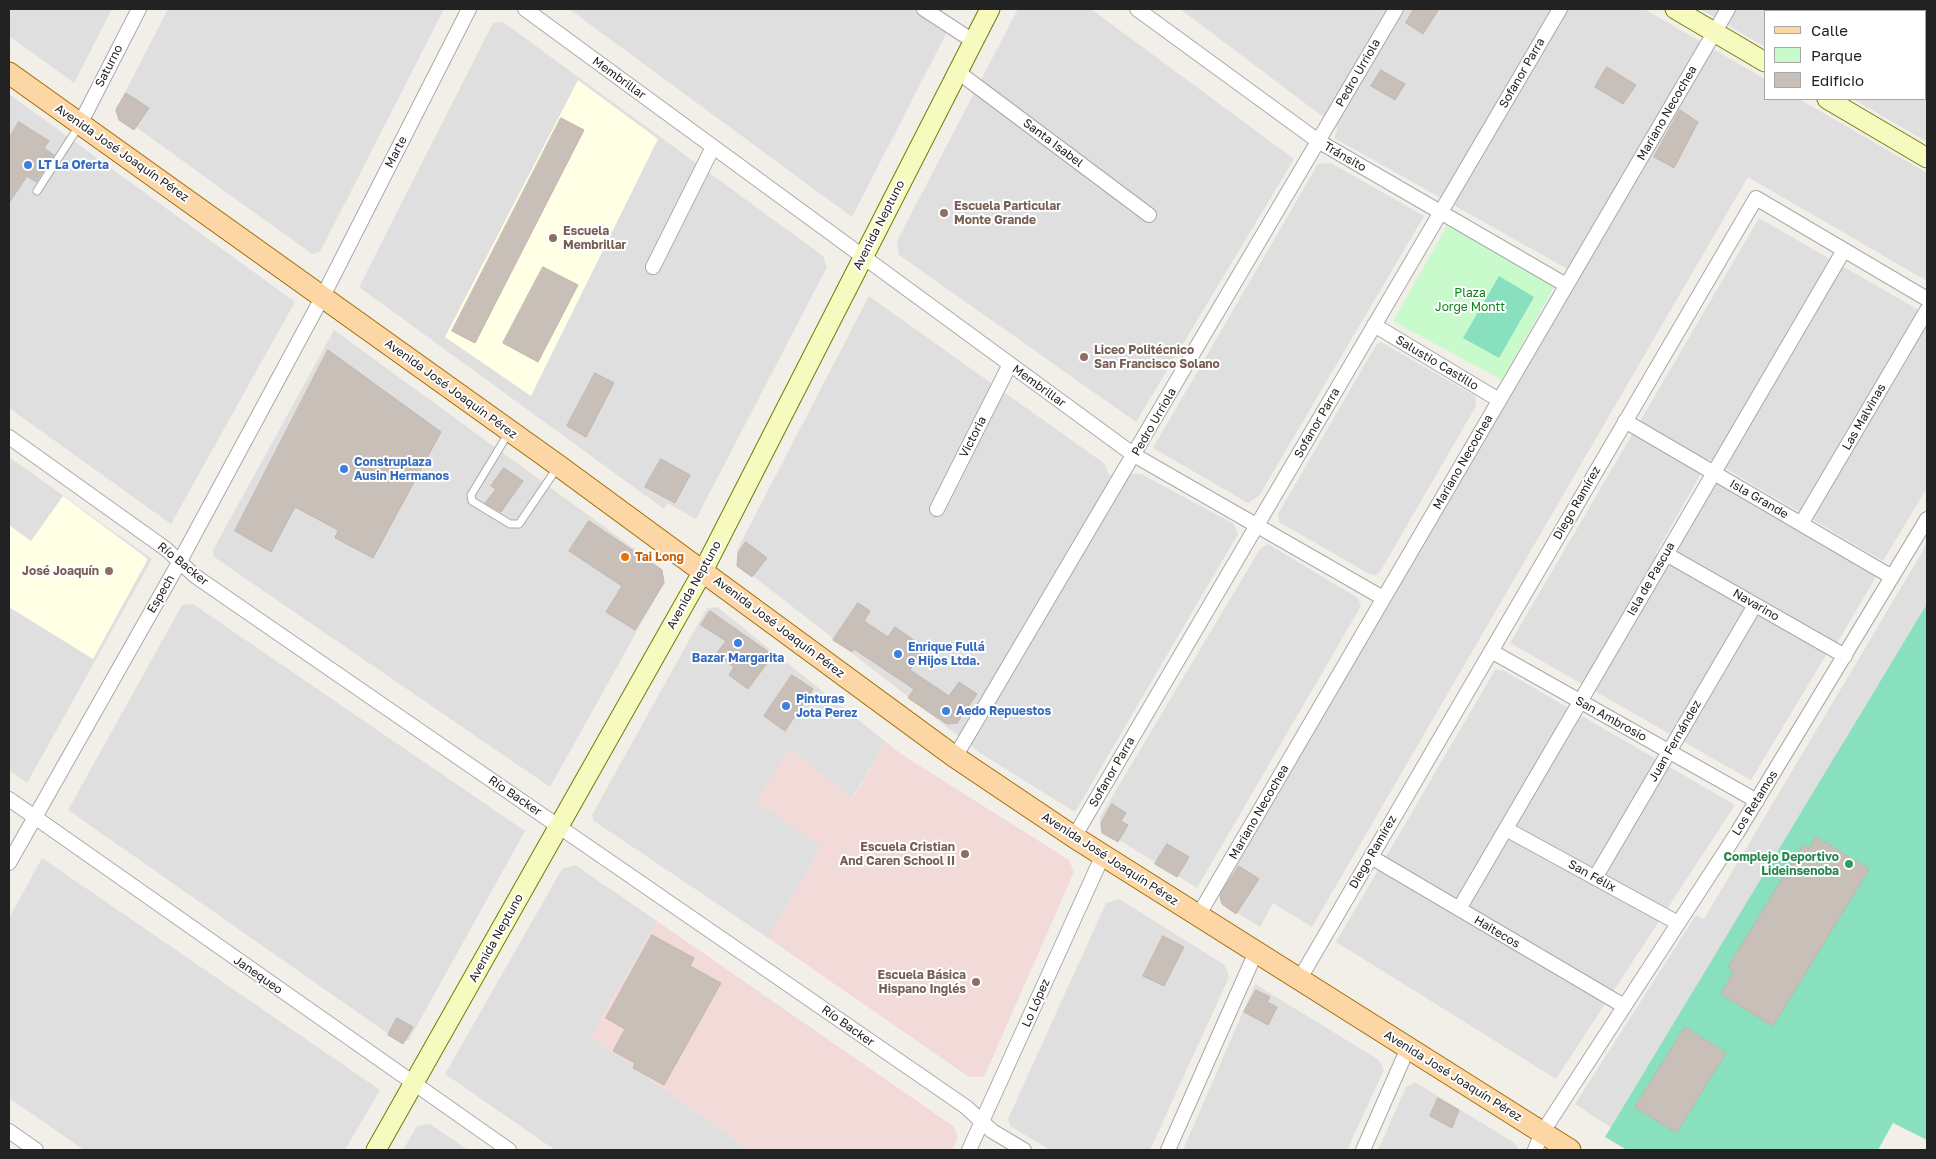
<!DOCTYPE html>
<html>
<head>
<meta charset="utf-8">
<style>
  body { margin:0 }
  #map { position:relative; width:1936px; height:1159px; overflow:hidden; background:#f2efe9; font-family:"Golos Text",sans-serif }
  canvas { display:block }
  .frame { position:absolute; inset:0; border:10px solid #222; pointer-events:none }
  .legend { position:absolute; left:1764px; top:10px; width:162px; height:90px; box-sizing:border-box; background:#fff; border:1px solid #a7a7a7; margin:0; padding:6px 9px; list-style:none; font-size:15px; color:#222 }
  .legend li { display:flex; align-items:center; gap:10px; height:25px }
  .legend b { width:25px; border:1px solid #a7a7a7 }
</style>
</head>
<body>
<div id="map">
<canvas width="1936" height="1159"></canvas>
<div class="frame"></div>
<ul class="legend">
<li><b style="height:6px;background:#fcd6a4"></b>Calle</li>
<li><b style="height:14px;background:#c8facc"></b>Parque</li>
<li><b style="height:14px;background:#c7bfb8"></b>Edificio</li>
</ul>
</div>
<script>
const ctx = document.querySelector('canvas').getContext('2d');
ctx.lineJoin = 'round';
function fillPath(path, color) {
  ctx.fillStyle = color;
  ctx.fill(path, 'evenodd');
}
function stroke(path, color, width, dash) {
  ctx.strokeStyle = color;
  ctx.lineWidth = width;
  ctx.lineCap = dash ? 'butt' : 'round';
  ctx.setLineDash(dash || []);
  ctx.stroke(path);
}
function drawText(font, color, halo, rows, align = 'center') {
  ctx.font = font + ' "Golos Text",sans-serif';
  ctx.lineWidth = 4;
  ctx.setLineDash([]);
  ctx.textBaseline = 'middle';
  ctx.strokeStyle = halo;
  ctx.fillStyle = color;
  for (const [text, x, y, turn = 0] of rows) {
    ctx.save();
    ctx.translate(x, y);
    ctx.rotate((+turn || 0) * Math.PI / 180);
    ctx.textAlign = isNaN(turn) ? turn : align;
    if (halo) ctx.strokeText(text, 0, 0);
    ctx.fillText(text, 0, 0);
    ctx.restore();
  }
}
fillPath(new Path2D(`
  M9,9H112L74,83L9,36Z
  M168,9H444L320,252L312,254L115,112Z
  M569,9H944L936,23L948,30L852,217Z
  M1018,9H1091L1294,159L1136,422L899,255L897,241Z
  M1180,9H1644L1765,79V99H1799L1927,173V281L1748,177L1312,927L1273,903L1260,927L1220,902L1219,895L1580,276L1334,138L1338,128Z
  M1700,9H1927V142L1853,99H1925V11H1765V47Z
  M503,22L823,256L827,267L696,519L667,503L664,509L359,287L493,23Z
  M9,94L295,302L171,524L9,408Z
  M1331,163L1424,216L1259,496L1248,503L1153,448L1318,164Z
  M1759,218L1927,315V488L1883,561L1709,459L1656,553L1828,652L1751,780L1510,643Z
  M869,296L1105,464L1109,475L1141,474L1234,524L1238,534L1075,812L980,753L739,565L737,550Z
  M334,330L661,568L665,581L550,787L214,557L213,550Z
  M1381,342L1475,396L1476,406L1380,572L1376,575L1369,574L1279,522L1278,514L1376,345Z
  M9,457L152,559L27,783L9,770Z
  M1715,481L1877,575L1836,645L1674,551Z
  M1268,544L1358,598L1361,606L1197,888L1100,828V817L1260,549Z
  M1927,544V625L1621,1134L1575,1104L1696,915L1704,919Z
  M193,604L525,831L409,1040L400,1042L68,810L182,605Z
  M717,607L886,742L852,798L757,801L822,846L768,938L594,821L592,815L707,608Z
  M1495,670H1503L1735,805L1556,1079L1336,942Z
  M42,858L380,1090L345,1150H84L9,1098V918Z
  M575,865L657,921L591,1037L749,1150H555L445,1074L562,869Z
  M1119,899L1225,965L1229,977L1150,1150H1050L1010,1126L1008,1119L1106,903Z
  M1255,984L1379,1060L1384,1070L1347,1150H1183Z
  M1415,1082L1516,1144L1518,1150H1378L1406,1087Z
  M430,1124L468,1150H403L417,1126Z`), '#e0dfdf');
fillPath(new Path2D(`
  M886,742L901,754L1069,860L1074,872L984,1077H969L768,938L821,846L756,802L790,748L853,798Z
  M657,921L953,1126L958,1137L952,1150H749L591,1037Z`), '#f2dad9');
fillPath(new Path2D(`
  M578,80L658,139L531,396L445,337Z
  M63,496L148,559L93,659L9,607V525L31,541Z`), '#ffffe5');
fillPath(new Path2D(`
  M1448,224L1554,287L1502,380L1393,321Z`), '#c8facc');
fillPath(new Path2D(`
  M1499,276L1534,297L1499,358L1463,338Z
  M1927,604V1140L1893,1123L1878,1150H1627L1605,1137Z`), '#88e0be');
const building = new Path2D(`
  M1414,9H1439L1423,34L1406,23Z
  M1607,67L1636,85L1623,104L1595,87Z
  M1381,70L1405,84L1395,100L1371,86Z
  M126,93L149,108L134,130L119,120L116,110Z
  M1680,110L1698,122L1674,168L1654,157Z
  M561,118L584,130L475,343L452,331Z
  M19,122L49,141L44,148L54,155L36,182L27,176L9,203V138Z
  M543,267L578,285L538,362L503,343Z
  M328,350L441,432L373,558L335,538L338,530L295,507L271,552L235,531Z
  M595,373L614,383L586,437L567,426Z
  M661,459L690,475L675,503L645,487Z
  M504,468L523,481L501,512L485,503L496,489L491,486Z
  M589,521L662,570L664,583L635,630L606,612L622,586L569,551Z
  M746,542L767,558L752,577L737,566L738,553Z
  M858,603L870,611L864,621L888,637L895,627L925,648L910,670L949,696L959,682L977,694L957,723L947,724L908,698L914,689L854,649L852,652L833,640Z
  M710,611L773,655L748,689L729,675L734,667L716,654L726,641L701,625Z
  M792,675L813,689L785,731L764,716Z
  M1112,804L1126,813L1121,821L1128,825L1118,842L1102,833L1101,823Z
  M1816,837L1869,869L1773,1026L1721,994L1734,971L1728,967L1803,845L1809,848Z
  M1167,844L1189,857L1177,877L1155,864Z
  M1239,866L1259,879L1236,914L1222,904L1220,895Z
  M652,935L694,958L690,966L721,983L664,1085L633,1068L635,1063L613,1051L625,1029L606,1018Z
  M1163,936L1184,947L1164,986L1143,976Z
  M1256,990L1270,997L1267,1002L1277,1007L1268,1025L1244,1012Z
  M397,1018L413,1027L403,1044L388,1035Z
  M1685,1027L1726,1053L1676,1133L1635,1107Z
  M1438,1098L1459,1110L1452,1128L1430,1116Z`);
fillPath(building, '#c7bfb8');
stroke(building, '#c4b6ab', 1);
const lane = new Path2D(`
  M37,191L79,126
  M508,434L471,495L472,501L510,524H519L557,468`);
const street = new Path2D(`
  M525,9L1134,455L1383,598
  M924,9L973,41
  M1137,9L1318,141L1566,285
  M1925,9L1927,10
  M958,72L1149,215
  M80,124L139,9
  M653,267L713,147
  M1374,325L1499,400
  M1625,421L1892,577
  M9,437L166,549L195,576L966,1107L992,1131L1024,1150
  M937,509L1010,364
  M1801,524L1927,310
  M1666,554L1845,656
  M1491,651L1757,801
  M955,757L1396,9
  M9,799L509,1150
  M1506,829L1678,923
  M1074,837L1560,9
  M1371,857L1624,1006
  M9,863L180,561L323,296L469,9
  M1595,878L1755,605
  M1459,909L1844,250
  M1198,916L1728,9
  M1299,980L1756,198L1927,299
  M9,1131L36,1150
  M969,1150L1103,855
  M1168,1150L1256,952
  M1363,1150L1408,1048
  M1535,1150L1542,1133L1737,833L1927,519`);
const secondary = new Path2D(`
  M1675,9L1765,62
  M1827,99L1927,158
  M376,1150L703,571L990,9`);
const primary = new Path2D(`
  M9,73L559,466L955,757L1074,837L1570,1150`);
stroke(lane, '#a9a9a9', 9);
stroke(street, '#a9a9a9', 16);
stroke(secondary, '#707d05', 21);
stroke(primary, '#a06b00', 23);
stroke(lane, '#fff', 7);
stroke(street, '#fff', 14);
stroke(secondary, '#f7fabf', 19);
stroke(primary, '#fcd6a4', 21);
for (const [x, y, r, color] of [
  [28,165,5,"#3f7fe0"],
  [944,213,5,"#8d6e63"],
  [553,238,5,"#8d6e63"],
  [1084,357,5,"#8d6e63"],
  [344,469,5,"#3f7fe0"],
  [625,557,5,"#e8710a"],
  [109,571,5,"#8d6e63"],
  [738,643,5,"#3f7fe0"],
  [898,654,5,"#3f7fe0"],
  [786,706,5,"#3f7fe0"],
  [946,711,5,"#3f7fe0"],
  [965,854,5,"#8d6e63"],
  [1849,864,5,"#2e9e5b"],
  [976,982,5,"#8d6e63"]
]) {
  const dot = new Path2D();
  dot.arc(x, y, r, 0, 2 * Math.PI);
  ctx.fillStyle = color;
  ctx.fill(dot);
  stroke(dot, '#fff', 2);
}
drawText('12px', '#222', '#fff', [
  ["Saturno",109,66,-63],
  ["Pedro Urriola",1358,73,-60],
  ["Sofanor Parra",1522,73,-60],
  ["Membrillar",619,78,36],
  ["Mariano Necochea",1667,113,-60],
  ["Santa Isabel",1053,143,37],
  ["Marte",396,152,-63],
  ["Avenida José Joaquín Pérez",122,153,35],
  ["Tránsito",1345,157,30],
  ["Avenida Neptuno",879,225,-63],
  ["Salustio Castillo",1437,363,31],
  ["Membrillar",1039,386,36],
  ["Avenida José Joaquín Pérez",451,389,36],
  ["Las Malvinas",1864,417,-60],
  ["Pedro Urriola",1154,422,-60],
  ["Sofanor Parra",1317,423,-60],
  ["Victoria",973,437,-63],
  ["Mariano Necochea",1463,462,-60],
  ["Isla Grande",1759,499,30],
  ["Diego Ramírez",1577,503,-60],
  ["Río Backer",183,564,39],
  ["Isla de Pascua",1651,579,-60],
  ["Avenida Neptuno",694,585,-61],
  ["Espech",161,594,-60],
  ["Navarino",1756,605,30],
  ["Avenida José Joaquín Pérez",779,627,37],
  ["San Ambrosio",1611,719,29],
  ["Juan Fernández",1675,741,-60],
  ["Sofanor Parra",1112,772,-60],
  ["Río Backer",515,796,34],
  ["Los Retamos",1755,803,-58],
  ["Mariano Necochea",1259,812,-60],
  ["Diego Ramírez",1373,852,-60],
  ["Avenida José Joaquín Pérez",1110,859,33],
  ["San Félix",1592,876,29],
  ["Haitecos",1497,932,31],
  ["Avenida Neptuno",496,938,-61],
  ["Janequeo",258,975,35],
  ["Lo López",1036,1003,-66],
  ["Río Backer",848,1026,35],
  ["Avenida José Joaquín Pérez",1453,1076,32]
]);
drawText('bold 12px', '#366cbe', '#fff', [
  ["LT La Oferta",38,165],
  ["Construplaza",354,462],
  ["Ausin Hermanos",354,476],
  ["Enrique Fullá",908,647],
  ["e Hijos Ltda.",908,661],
  ["Bazar Margarita",738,658,"center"],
  ["Pinturas",796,699],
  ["Jota Perez",796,713],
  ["Aedo Repuestos",956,711]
], 'left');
drawText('bold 12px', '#785e54', '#fff', [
  ["Escuela Particular",954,206],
  ["Monte Grande",954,220],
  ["Escuela",563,231],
  ["Membrillar",563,245],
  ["Liceo Politécnico",1094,350],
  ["San Francisco Solano",1094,364],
  ["José Joaquín",99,571,"right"],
  ["Escuela Cristian",955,847,"right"],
  ["And Caren School II",955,861,"right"],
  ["Escuela Básica",966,975,"right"],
  ["Hispano Inglés",966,989,"right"]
], 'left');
drawText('12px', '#0c8416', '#fff', [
  ["Plaza",1470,293],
  ["Jorge Montt",1470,307]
]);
drawText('bold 12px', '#c56008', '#fff', [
  ["Tai Long",635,557]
], 'left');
drawText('bold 12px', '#27864d', '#fff', [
  ["Complejo Deportivo",1839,857],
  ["Lideinsenoba",1839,871]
], 'right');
</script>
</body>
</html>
